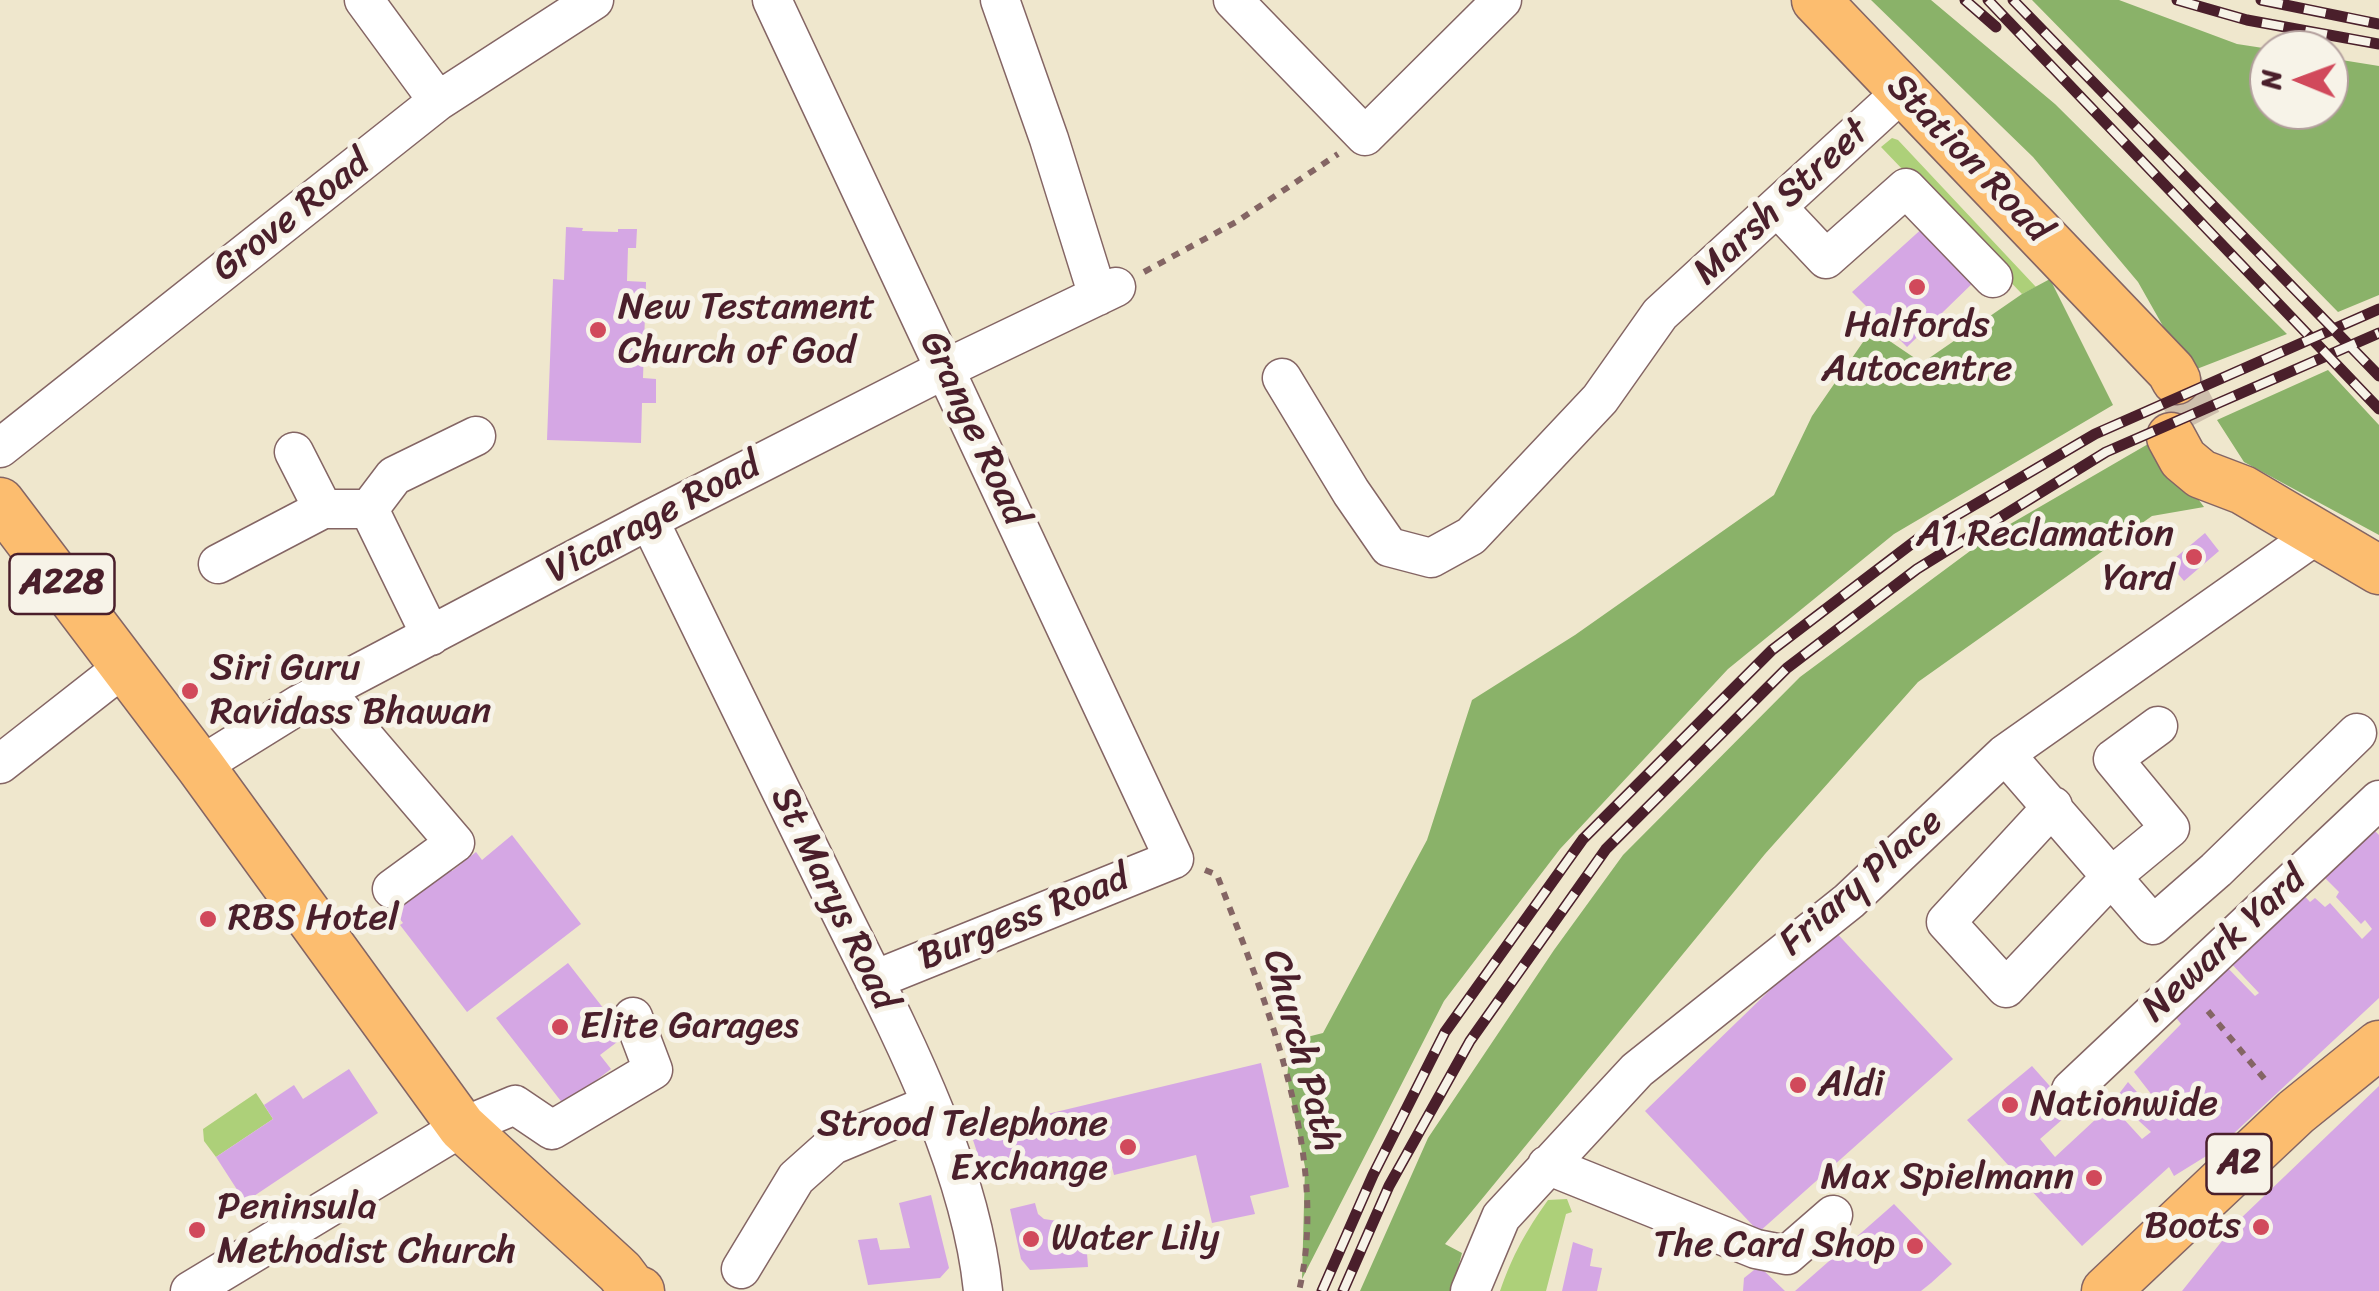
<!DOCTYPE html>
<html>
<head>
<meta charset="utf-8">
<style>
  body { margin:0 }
  #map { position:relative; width:2379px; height:1291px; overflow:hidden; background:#efe7cd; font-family:Sriracha,sans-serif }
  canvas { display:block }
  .north { position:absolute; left:2249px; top:30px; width:100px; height:100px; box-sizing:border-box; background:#f7f3e8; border:2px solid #b29e9c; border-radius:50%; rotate:271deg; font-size:28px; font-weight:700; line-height:40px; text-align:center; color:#4a1f2b }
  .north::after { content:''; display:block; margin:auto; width:35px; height:45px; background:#d1495b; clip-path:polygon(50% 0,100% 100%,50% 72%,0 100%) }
</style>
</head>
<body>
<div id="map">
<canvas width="2379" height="1291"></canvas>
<div class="north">N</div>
</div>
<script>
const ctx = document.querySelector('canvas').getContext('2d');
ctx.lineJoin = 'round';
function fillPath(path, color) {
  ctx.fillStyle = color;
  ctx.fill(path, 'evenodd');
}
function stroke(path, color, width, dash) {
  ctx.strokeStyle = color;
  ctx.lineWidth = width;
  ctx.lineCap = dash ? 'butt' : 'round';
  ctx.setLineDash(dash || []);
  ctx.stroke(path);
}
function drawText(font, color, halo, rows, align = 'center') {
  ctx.font = font + ' Sriracha,sans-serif';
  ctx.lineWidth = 10;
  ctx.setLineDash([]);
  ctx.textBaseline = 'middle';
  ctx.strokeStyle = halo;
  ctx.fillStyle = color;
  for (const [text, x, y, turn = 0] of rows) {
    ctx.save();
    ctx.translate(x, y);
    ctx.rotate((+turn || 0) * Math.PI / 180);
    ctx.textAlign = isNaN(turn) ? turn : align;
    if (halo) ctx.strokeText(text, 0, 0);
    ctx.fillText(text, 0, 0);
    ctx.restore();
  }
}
fillPath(new Path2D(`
  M1892,138L1898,140L2036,287L2022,294L1881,147Z
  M256,1093L273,1119L216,1157L204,1141L203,1129Z
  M1567,1199L1572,1212L1566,1214L1546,1291H1500C1513,1254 1526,1231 1548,1200Z`), '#add079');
fillPath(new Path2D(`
  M1871,0H1931L2055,104L2287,334L2189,372L2138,282L2033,157Z
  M2032,0H2119L2237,44L2276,50H2269V110H2329V58L2379,66V295L2338,312Z
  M2050,279L2113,405L1894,534L1728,669L1560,849L1444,1001L1302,1279L1305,1167L1287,1078L1291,1041L1323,1033L1427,840L1472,700L1575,635L1774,495L1812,416L1872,329L1922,363L2022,294Z
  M2328,370L2379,425V535L2244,462L2217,420Z
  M2155,440L2204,507L2152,516L1918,682L1765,854L1445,1244L1462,1253L1452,1291H1360L1428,1138L1554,950L1623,855L1800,677L1993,534Z`), '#8ab269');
fillPath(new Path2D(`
  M1926,225L1978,278L1907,347L1852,292Z
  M566,227L583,228L582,231L618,232V229H637L636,248H628L627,281L646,282L643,378L656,379V403H642L641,443L547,440L553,279L564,280Z
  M2205,533L2219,551L2184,581L2169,563Z
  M2371,827L2379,835V998L2216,1150L2174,1176L2169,1167L2082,1246L1967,1120L2032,1066L2072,1111L2040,1139L2055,1157L2111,1105L2142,1139L2151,1132L2115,1099L2128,1082L2162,1120L2169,1117L2134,1072L2181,1024L2171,1011L2222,962L2255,996L2259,993L2226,958L2301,892L2310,902L2315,898L2325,907L2330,903L2362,939L2372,929L2365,920L2361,924L2336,897L2339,892L2321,874Z
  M512,835L581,924L467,1012L400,925L403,923L386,901L442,858L452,871L476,852L482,860Z
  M1833,929L1953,1059L1759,1232L1645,1111Z
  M568,963L625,1036L600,1055L611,1069L564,1105L496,1018Z
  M1261,1063L1289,1187L1250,1196L1255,1214L1212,1223L1196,1155L1114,1175L1112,1167L1053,1182L1047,1156L986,1179L973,1140L1039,1116Z
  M349,1069L378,1113L245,1202L216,1157L273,1119L264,1105L294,1085L303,1099Z
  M2379,1086V1291H2182L2238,1221Z
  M931,1195L949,1268L940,1278L868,1285L858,1240L877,1238L880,1250L910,1248L899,1203Z
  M1035,1203L1038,1214L1044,1219L1085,1225L1088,1267L1030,1270L1021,1259L1010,1209Z
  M1894,1204L1952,1264L1931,1283L1921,1291H1795Z
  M1573,1242L1593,1249L1590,1266L1602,1268L1597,1291H1562Z
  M1759,1266L1785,1291H1743L1744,1278Z`), '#d5a7e4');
stroke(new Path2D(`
  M2176,380L2199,425`), '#cebfad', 48, [48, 24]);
const minor = new Path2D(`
  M364,0L438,101
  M772,0L1174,859L874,980
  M1000,0L1049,139L1098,296
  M1233,0L1365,136L1502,0
  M1777,207L1826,259L1906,188L1993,278
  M1282,378L1351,492L1389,547L1431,558L1471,536L1600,399L1660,314L1903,91
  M0,448L438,101L594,0
  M294,452L323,509
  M369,509L431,636
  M649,520C710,645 770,770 832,895C891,1015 970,1158 983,1291
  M218,564L323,509H369L394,476L476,436
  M325,691L455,843L392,889
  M2005,754L2153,925L2216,870L2357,733
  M0,764L125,666
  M200,766L300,704L649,520L945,369L1116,287
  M2053,806L1946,922L2006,988L2112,876L2170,828L2113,759L2158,726
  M2071,1090L2379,800
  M1547,1165L1756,1249L1787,1255L1833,1215
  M741,1269L796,1178L833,1145L929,1105
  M190,1291L462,1127L515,1105L552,1130L653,1070L633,1017
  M1470,1291L1501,1217L1637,1070L1849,901L2005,754L2316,535`);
const major = new Path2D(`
  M1816,0L2171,371L2176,380
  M2171,437L2183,459L2201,474L2243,490L2379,570
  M0,502L200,766L462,1127L620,1272L632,1288L640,1291
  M2106,1291L2296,1112L2379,1045`);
stroke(minor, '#846564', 41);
stroke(major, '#846564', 51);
stroke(new Path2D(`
  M1144,272L1236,222L1338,154
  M1205,870L1217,875C1265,1000 1331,1156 1299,1291
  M2208,1011L2267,1082`), '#846564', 6, [8, 8]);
stroke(minor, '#fff', 38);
stroke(major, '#fcbd6f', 48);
const rail = new Path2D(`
  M1965,0L1996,27
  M1988,0L2379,409
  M2013,0L2379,376
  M2177,0L2247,20L2379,44
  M2261,0L2379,24
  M1322,1291L1373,1175L1445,1032L1583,839L1772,650L1923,535L2095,434L2379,309
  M1343,1291L1389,1186L1470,1041L1606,849L1787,668L1917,569L2106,452L2379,333`);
stroke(rail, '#4a1f2b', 11);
stroke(rail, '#f7f3e8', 8, [22]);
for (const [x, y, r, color] of [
  [1917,287,10,"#d1495b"],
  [598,330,10,"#d1495b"],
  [2194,557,10,"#d1495b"],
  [190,691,10,"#d1495b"],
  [208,919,10,"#d1495b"],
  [560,1027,10,"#d1495b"],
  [1798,1085,10,"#d1495b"],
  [2010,1105,10,"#d1495b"],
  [1128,1147,10,"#d1495b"],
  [2094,1178,10,"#d1495b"],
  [2261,1227,10,"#d1495b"],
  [197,1230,10,"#d1495b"],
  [1031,1239,10,"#d1495b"],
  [1915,1246,10,"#d1495b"]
]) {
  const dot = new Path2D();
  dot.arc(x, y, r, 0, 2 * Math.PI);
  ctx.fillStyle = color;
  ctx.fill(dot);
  stroke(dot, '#f7f3e8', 4);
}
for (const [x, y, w] of [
  [62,584,105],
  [2239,1164,65]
]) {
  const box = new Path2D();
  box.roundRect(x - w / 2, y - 30, w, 60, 8);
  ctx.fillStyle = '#f7f3e8';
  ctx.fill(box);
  stroke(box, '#4a1f2b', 2.5);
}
drawText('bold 35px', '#4a1f2b', null, [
  ["A228",62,584],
  ["A2",2239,1164]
]);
drawText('38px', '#4a1f2b', '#f7f3e8', [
  ["Station Road",1968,159,46],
  ["Marsh Street",1782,203,-43],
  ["Grove Road",292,217,-38],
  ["Grange Road",973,429,65],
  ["Vicarage Road",654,519,-28],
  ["Friary Place",1862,883,-41],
  ["St Marys Road",833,899,64],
  ["Burgess Road",1024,919,-22],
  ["Newark Yard",2225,945,-43],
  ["Church Path",1300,1051,75]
]);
drawText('38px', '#4a1f2b', '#f7f3e8', [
  ["New Testament",618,308],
  ["Church of God",618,352],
  ["Halfords",1917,326,"center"],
  ["Autocentre",1917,370,"center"],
  ["A1 Reclamation",2174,535,"right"],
  ["Yard",2174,579,"right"],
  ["Siri Guru",210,669],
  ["Ravidass Bhawan",210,713],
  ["RBS Hotel",228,919],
  ["Elite Garages",580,1027],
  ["Aldi",1818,1085],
  ["Nationwide",2030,1105],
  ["Strood Telephone",1108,1125,"right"],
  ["Exchange",1108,1169,"right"],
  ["Max Spielmann",2074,1178,"right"],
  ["Peninsula",217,1208],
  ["Methodist Church",217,1252],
  ["Boots",2241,1227,"right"],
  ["Water Lily",1051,1239],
  ["The Card Shop",1895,1246,"right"]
], 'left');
</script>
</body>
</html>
